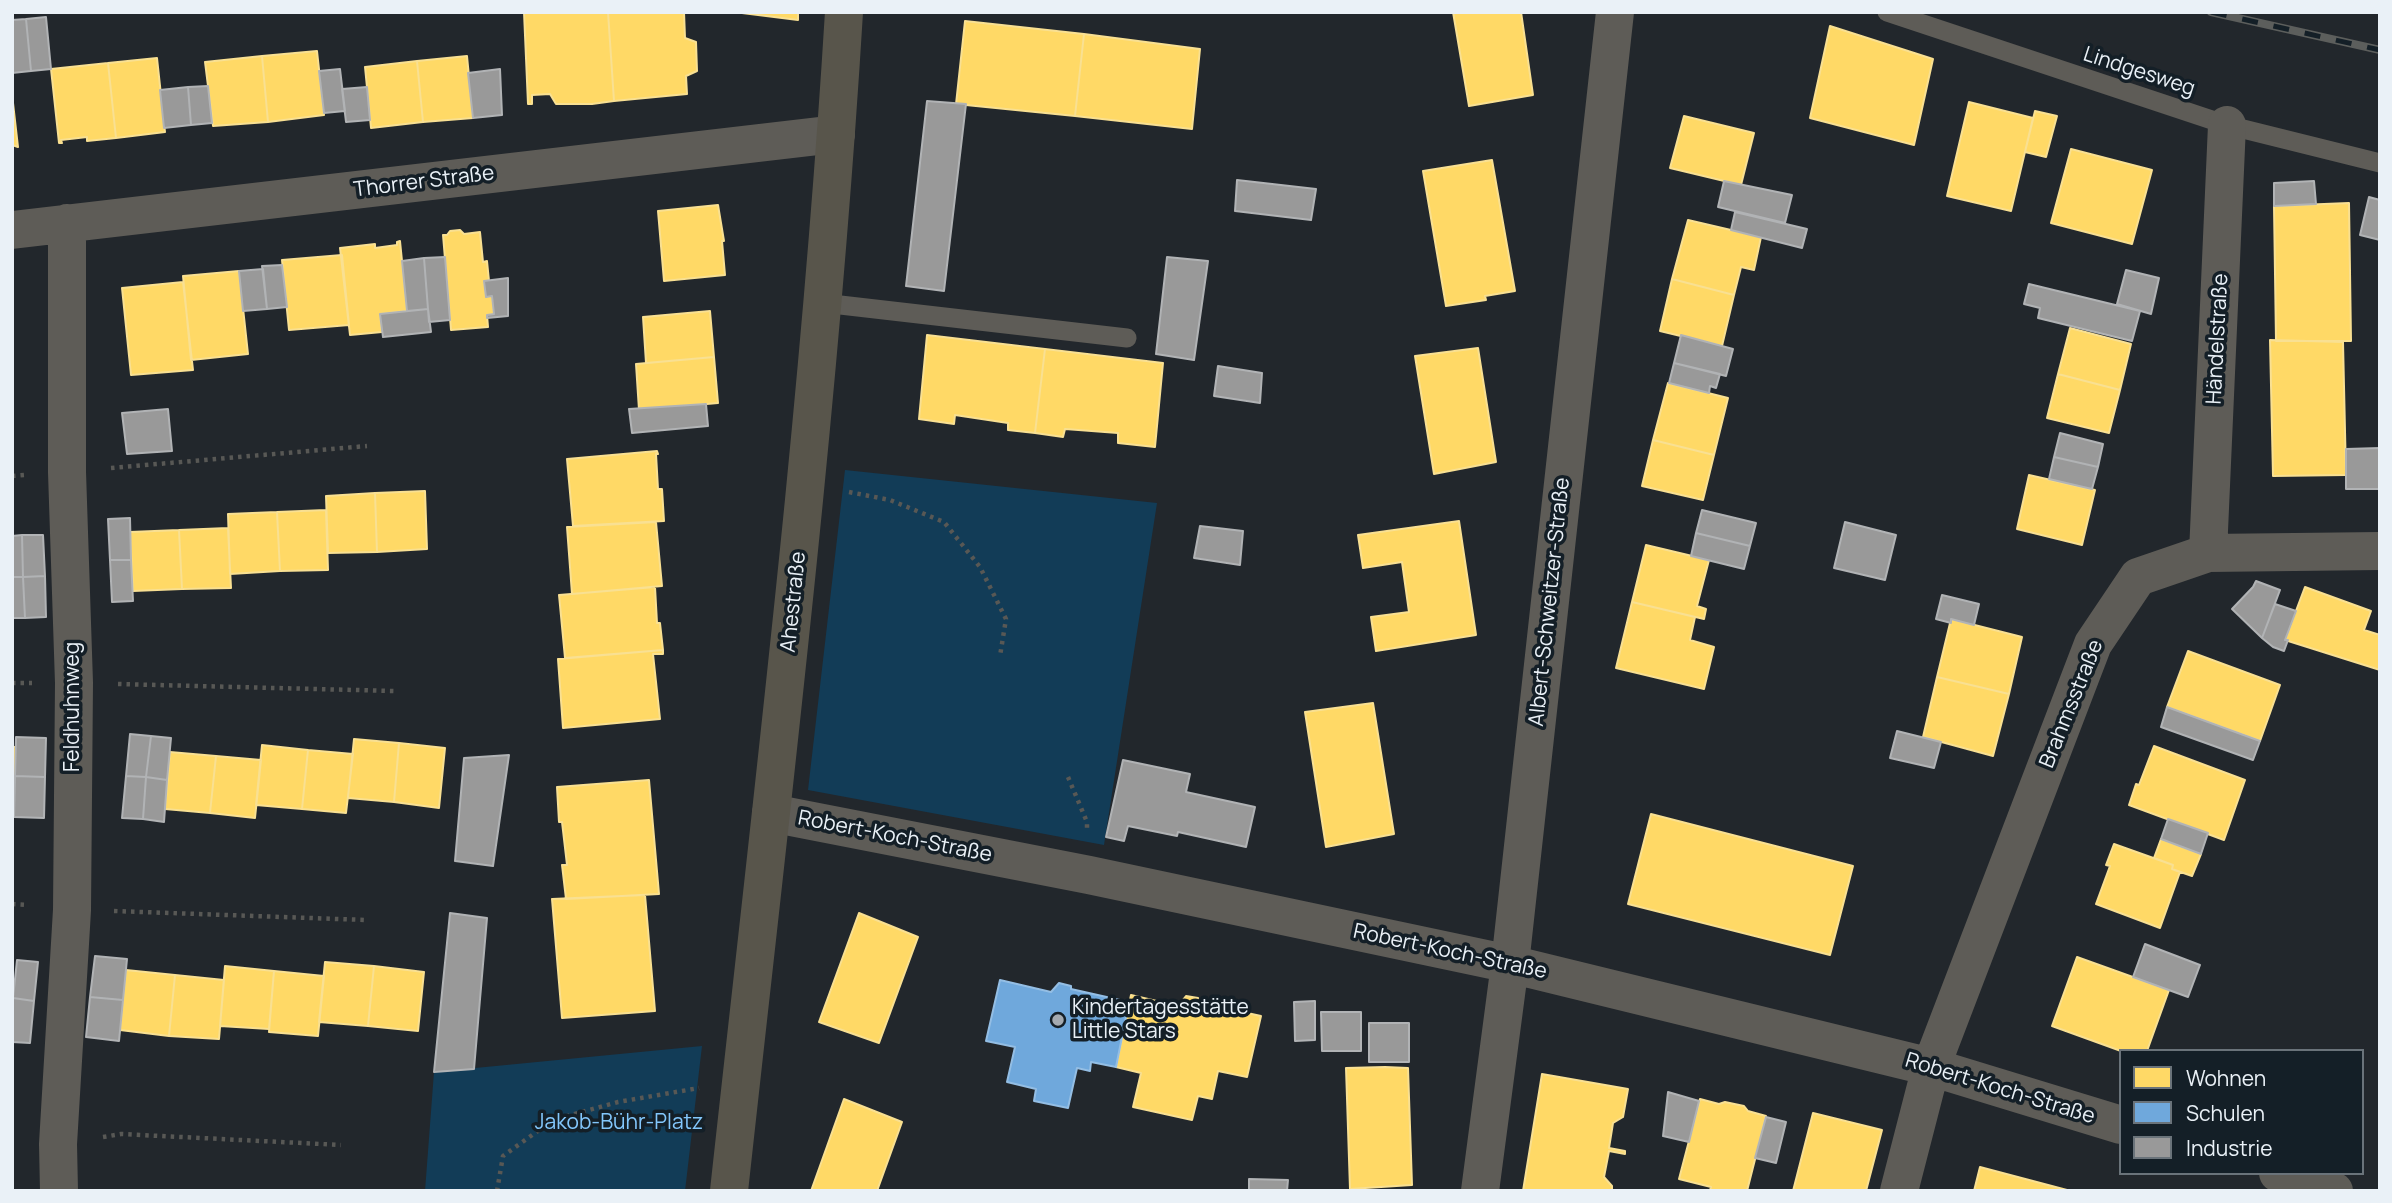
<!DOCTYPE html>
<html>
<head>
<meta charset="utf-8">
<style>
  body { margin:0 }
  #map { position:relative; width:2392px; height:1203px; overflow:hidden; background:#22272c; font-family:Manrope,sans-serif }
  canvas { display:block }
  .frame { position:absolute; inset:0; border:14px solid #eaf1f7; pointer-events:none }
  .legend { position:absolute; left:2119px; top:1049px; width:245px; height:126px; box-sizing:border-box; background:#141f27; border:2px solid #6a737a; margin:0; padding:9px 12px; list-style:none; font-size:21px; color:#eaf1f7 }
  .legend li { display:flex; align-items:center; gap:14px; height:35px }
  .legend b { width:35px; border:2px solid #6a737a }
</style>
</head>
<body>
<div id="map">
<canvas width="2392" height="1203"></canvas>
<div class="frame"></div>
<ul class="legend">
<li><b style="height:19px;background:#ffd966"></b>Wohnen</li>
<li><b style="height:19px;background:#6fa8dc"></b>Schulen</li>
<li><b style="height:19px;background:#999"></b>Industrie</li>
</ul>
</div>
<script>
const ctx = document.querySelector('canvas').getContext('2d');
ctx.lineJoin = 'round';
function fillPath(path, color) {
  ctx.fillStyle = color;
  ctx.fill(path, 'evenodd');
}
function stroke(path, color, width, dash) {
  ctx.strokeStyle = color;
  ctx.lineWidth = width;
  ctx.lineCap = dash ? 'butt' : 'round';
  ctx.setLineDash(dash || []);
  ctx.stroke(path);
}
function drawText(font, color, halo, rows, align = 'center') {
  ctx.font = font + ' Manrope,sans-serif';
  ctx.lineWidth = 7;
  ctx.setLineDash([]);
  ctx.textBaseline = 'middle';
  ctx.strokeStyle = halo;
  ctx.fillStyle = color;
  for (const [text, x, y, turn = 0] of rows) {
    ctx.save();
    ctx.translate(x, y);
    ctx.rotate((+turn || 0) * Math.PI / 180);
    ctx.textAlign = isNaN(turn) ? turn : align;
    if (halo) ctx.strokeText(text, 0, 0);
    ctx.fillText(text, 0, 0);
    ctx.restore();
  }
}
fillPath(new Path2D(`
  M845,470L1157,503L1104,845L808,790Z
  M702,1046L685,1191H425L434,1072Z`), '#123c57');
const homes = new Path2D(`
  M524,12H608L614,101L592,104H556L550,94L532,95V104H528Z
  M608,12H684L685,38L696,42L697,71L686,76L687,94L614,101Z
  M734,12H798V20Z
  M1453,12H1521L1533,95L1469,106Z
  M965,21L1084,34L1075,116L956,104Z
  M1830,26L1933,59L1914,145L1810,118Z
  M1084,34L1200,49L1192,129L1075,116Z
  M317,51L324,115L268,122L262,56Z
  M262,56L268,122L213,126L205,62Z
  M467,56L473,118L423,122L417,61Z
  M157,58L165,132L116,138L108,63Z
  M417,61L423,122L371,128L365,67Z
  M108,63L116,138L87,141V137L61,140L62,143H59L51,69Z
  M12,94L18,147L12,145Z
  M1969,102L2033,118L2011,211L1947,196Z
  M2035,111L2057,116L2046,157L2025,152Z
  M1684,116L1754,133L1741,185L1670,168Z
  M2071,149L2152,170L2132,244L2051,223Z
  M1492,160L1515,291L1485,296L1486,300L1446,306L1423,171Z
  M2349,203L2351,341H2276L2274,206Z
  M718,205L724,241H722L725,275L664,281L658,211Z
  M1688,220L1761,237L1754,270L1741,267L1734,295L1672,279Z
  M460,230L464,234L480,232L483,262L487,261L489,281H484L486,297L492,296L494,314L487,315L488,327L451,330L443,235H447L450,231Z
  M400,241L407,311L380,314L382,332L350,335L340,248L375,244V248L397,245V242Z
  M342,255L349,325L289,330L282,260Z
  M239,271L248,354L191,360L183,276Z
  M1672,279L1734,295L1722,346L1660,331Z
  M183,282L193,370L131,375L122,288Z
  M710,311L714,357L646,363L643,317Z
  M2070,328L2131,344L2120,390L2058,374Z
  M927,335L1045,349L1035,433L1008,430V423L955,415L954,424L919,419Z
  M2270,340L2343,342L2346,475L2273,476Z
  M1478,348L1496,462L1434,474L1415,356Z
  M1045,349L1163,363L1155,447L1118,443V433L1065,429L1063,437L1035,433Z
  M714,357L718,403L639,410L636,364Z
  M2058,374L2120,390L2109,433L2047,418Z
  M1668,383L1728,398L1714,455L1653,440Z
  M1653,440L1714,455L1703,500L1642,486Z
  M657,451L658,454H656L658,489H662L664,521L573,526L567,459Z
  M2029,475L2095,490L2082,545L2017,529Z
  M425,491L427,549L377,552L375,493Z
  M375,493L377,552L328,553L326,496Z
  M326,510L328,570L280,571L277,512Z
  M277,512L280,571L230,574L228,514Z
  M1459,521L1476,635L1376,651L1371,617L1409,612L1402,562L1363,568L1358,535Z
  M656,522L662,586L572,594L567,527Z
  M228,528L231,588L182,589L179,530Z
  M179,530L182,589L133,591L130,532Z
  M1646,545L1709,560L1697,606L1706,609L1704,619L1632,602Z
  M655,587L657,623H660L663,650L565,658L559,595Z
  M2305,587L2371,611L2364,630L2380,635V670L2285,640Z
  M1632,602L1695,617L1690,640L1714,647L1704,689L1616,668Z
  M1951,619L2022,637L2009,694L1937,677Z
  M663,650V654H653L660,719L563,728L558,659Z
  M2188,651L2280,685L2260,741L2167,707Z
  M1937,677L2009,694L1993,756L1923,737Z
  M1373,703L1394,834L1326,847L1305,712Z
  M354,739L399,743L394,802L348,798Z
  M399,743L445,748L439,808L394,802Z
  M262,745L308,750L302,809L256,805Z
  M2154,746L2245,780L2224,840L2129,805L2136,784L2139,785Z
  M12,747H16L14,807H12Z
  M308,750L353,754L346,813L302,809Z
  M170,752L216,756L210,813L165,809Z
  M216,756L261,760L255,818L210,813Z
  M649,780L659,894L566,899L562,865H567L562,822H559L557,787Z
  M1651,814L1853,866L1830,955L1628,904Z
  M2161,839L2201,854L2192,876L2172,869L2173,865L2154,858Z
  M2114,844L2173,865L2172,869L2180,872L2160,928L2096,904L2110,866L2106,865Z
  M645,895L655,1011L562,1018L552,899Z
  M859,913L918,937L879,1043L819,1022Z
  M2077,957L2169,990L2147,1051H2121L2052,1026Z
  M325,962L374,966L368,1026L319,1022Z
  M225,966L274,971L269,1029L220,1026Z
  M374,966L424,972L418,1031L368,1026Z
  M126,970L175,975L169,1036L120,1030Z
  M274,971L324,976L318,1036L269,1032Z
  M175,975L224,980L219,1039L169,1036Z
  M1131,995L1178,1006L1186,996L1198,998L1197,1002L1261,1016L1247,1077L1218,1071L1212,1099L1198,1096L1192,1120L1133,1107L1141,1073L1116,1067Z
  M1385,1067L1408,1068L1412,1185L1350,1189L1346,1068Z
  M1542,1074L1628,1089L1623,1117L1613,1123L1609,1148L1625,1151V1154L1609,1151L1604,1177L1612,1186V1191H1523Z
  M844,1099L902,1122L877,1191H811Z
  M1700,1099L1719,1104L1725,1102L1744,1106L1748,1111L1766,1116L1747,1191H1715L1710,1190L1711,1187L1679,1179Z
  M1813,1113L1882,1130L1866,1191H1793Z
  M1980,1167L2067,1190L2066,1191H1974Z`);
fillPath(homes, '#ffd966');
stroke(homes, '#f9e092', 2);
const schools = new Path2D(`
  M1000,980L1051,992L1059,983L1071,986V989L1129,1002L1116,1067L1091,1062L1090,1071L1077,1068L1068,1108L1034,1101L1036,1089L1007,1082L1015,1047L986,1041Z`);
fillPath(schools, '#6fa8dc');
stroke(schools, '#94bee4', 2);
const industry = new Path2D(`
  M46,17L51,69L31,71L26,19Z
  M26,19L31,71L12,73V20Z
  M340,69L345,111L324,113L319,71Z
  M500,69L502,115L473,118L468,73Z
  M208,86L212,123L191,125L188,87Z
  M188,87L191,125L164,128L160,90Z
  M367,87L370,120L346,122L342,89Z
  M927,101L966,104L944,291L906,286Z
  M1237,180L1316,189L1311,220L1235,211Z
  M1724,181L1792,195L1785,223L1718,207Z
  M2314,181L2316,204L2274,206V183Z
  M2369,197L2380,200V240L2360,235Z
  M1735,212L1807,229L1802,248L1731,230Z
  M445,257L450,320L429,322L424,258Z
  M1167,257L1208,261L1194,360L1156,354Z
  M424,258L428,309L407,311L402,261Z
  M282,265L287,307L267,309L262,266Z
  M263,269L267,309L243,311L239,271Z
  M2126,270L2159,278L2151,314L2117,304Z
  M508,278V316L487,318V315L494,314L492,296L486,297L484,281Z
  M2029,284L2140,311L2132,341L2038,318L2040,308L2024,304Z
  M428,309L431,332L383,337L380,314Z
  M1681,335L1733,349L1726,376L1674,363Z
  M1674,363L1720,374L1716,388L1710,386L1709,393L1669,383Z
  M1218,366L1262,373L1260,403L1214,396Z
  M706,404L708,426L632,433L629,409Z
  M168,409L172,451L127,454L122,413Z
  M2060,433L2103,444L2098,467L2054,457Z
  M2380,448V489H2346V449Z
  M2054,457L2098,467L2092,489L2049,479Z
  M1702,510L1756,523L1750,546L1696,533Z
  M130,518L131,560H110L108,519Z
  M1845,522L1896,535L1885,580L1834,568Z
  M1200,526L1243,531L1240,565L1194,558Z
  M1696,533L1750,546L1744,569L1691,556Z
  M22,535L23,577H12V536Z
  M22,535H43L45,576L23,577Z
  M110,560H131L133,601L112,602Z
  M45,576L46,617L25,618L23,577Z
  M12,577H23L25,618H12Z
  M2256,581L2280,590L2262,638L2232,609L2253,587Z
  M1942,595L1979,604L1974,625L1951,619V623L1936,619Z
  M2275,604L2296,611L2285,640H2288L2284,651L2273,647L2262,638Z
  M2167,707L2260,741L2253,760L2161,727Z
  M1897,731L1941,742L1934,768L1890,758Z
  M130,734L151,736L146,777L126,776Z
  M151,736L171,738L167,780L146,777Z
  M16,737L46,738L45,777L15,776Z
  M509,755L493,866L455,861L464,758Z
  M1123,760L1190,774L1186,792L1255,807L1246,847L1178,832L1177,836L1128,826L1124,841L1106,837Z
  M15,776L45,777L44,818L14,817Z
  M126,776L146,777L143,819L122,818Z
  M146,777L167,780L164,822L143,819Z
  M2168,819L2208,833L2201,854L2161,839Z
  M450,913L487,918L474,1069L434,1072Z
  M2145,944L2200,965L2188,997L2133,977Z
  M95,956L127,959L123,1000L90,997Z
  M17,960L38,962L34,1001L13,998Z
  M90,997L123,1000L119,1041L86,1037Z
  M13,998L34,1001L30,1043L12,1042Z
  M1315,1001V1040L1295,1041L1294,1002Z
  M1321,1012H1361V1051H1322Z
  M1369,1023H1409V1062H1369Z
  M1668,1092L1699,1101L1689,1142L1663,1136Z
  M1766,1117L1786,1122L1776,1163L1755,1158Z
  M1249,1179L1288,1180L1287,1191H1249Z`);
fillPath(industry, '#999');
stroke(industry, '#b1b3b5', 2);
stroke(new Path2D(`
  M111,468L367,446
  M12,476L25,475
  M849,492L890,500L944,522L980,567L1006,619L1000,656
  M12,683H32
  M118,684L394,691
  M1068,777L1087,822V832
  M12,904L29,905
  M114,911L366,920
  M103,1137L121,1134L341,1145
  M497,1191L503,1156L553,1120L618,1102L699,1088`), '#585855', 4.5, [3.5, 5]);
stroke(new Path2D(`
  M1887,12L2227,125L2380,163
  M823,303L1127,338`), '#5e5c57', 19);
stroke(new Path2D(`
  M12,230L836,134
  M2208,553L2227,125
  M771,813L1089,875L1510,964L1931,1067L2121,1125
  M2278,1173L2334,1191
  M59,1191L58,1144L72,910L74,683L67,472V223
  M1480,1191L1510,964L1615,12
  M1899,1191L1931,1067L2093,644L2138,577L2208,553L2380,551`), '#5e5c57', 38);
stroke(new Path2D(`
  M729,1191C772,798 820,407 844,12`), '#58554b', 38);
const rail = new Path2D(`
  M2211,12L2380,50`);
stroke(rail, '#5c5e5c', 8);
stroke(rail, '#141f27', 5, [16]);
for (const [x, y, r, color] of [
  [1058,1020,7,"#a4aab0"]
]) {
  const dot = new Path2D();
  dot.arc(x, y, r, 0, 2 * Math.PI);
  ctx.fillStyle = color;
  ctx.fill(dot);
  stroke(dot, '#141f27', 2.5);
}
drawText('21px', '#eaf1f7', '#141f27', [
  ["Lindgesweg",2139,72,18],
  ["Thorrer Straße",424,182,-7],
  ["Händelstraße",2218,339,-87],
  ["Ahestraße",794,602,-84],
  ["Albert-Schweitzer-Straße",1550,602,-84],
  ["Brahmsstraße",2072,704,-68],
  ["Feldhuhnweg",73,707,-90],
  ["Robert-Koch-Straße",895,837,11],
  ["Robert-Koch-Straße",1450,952,12],
  ["Robert-Koch-Straße",2000,1089,17]
]);
drawText('21px', '#eaf1f7', '#141f27', [
  ["Kindertagesstätte",1072,1008],
  ["Little Stars",1072,1032]
], 'left');
drawText('21px', '#83c7fc', '#141f27', [
  ["Jakob-Bühr-Platz",619,1123]
]);
</script>
</body>
</html>
